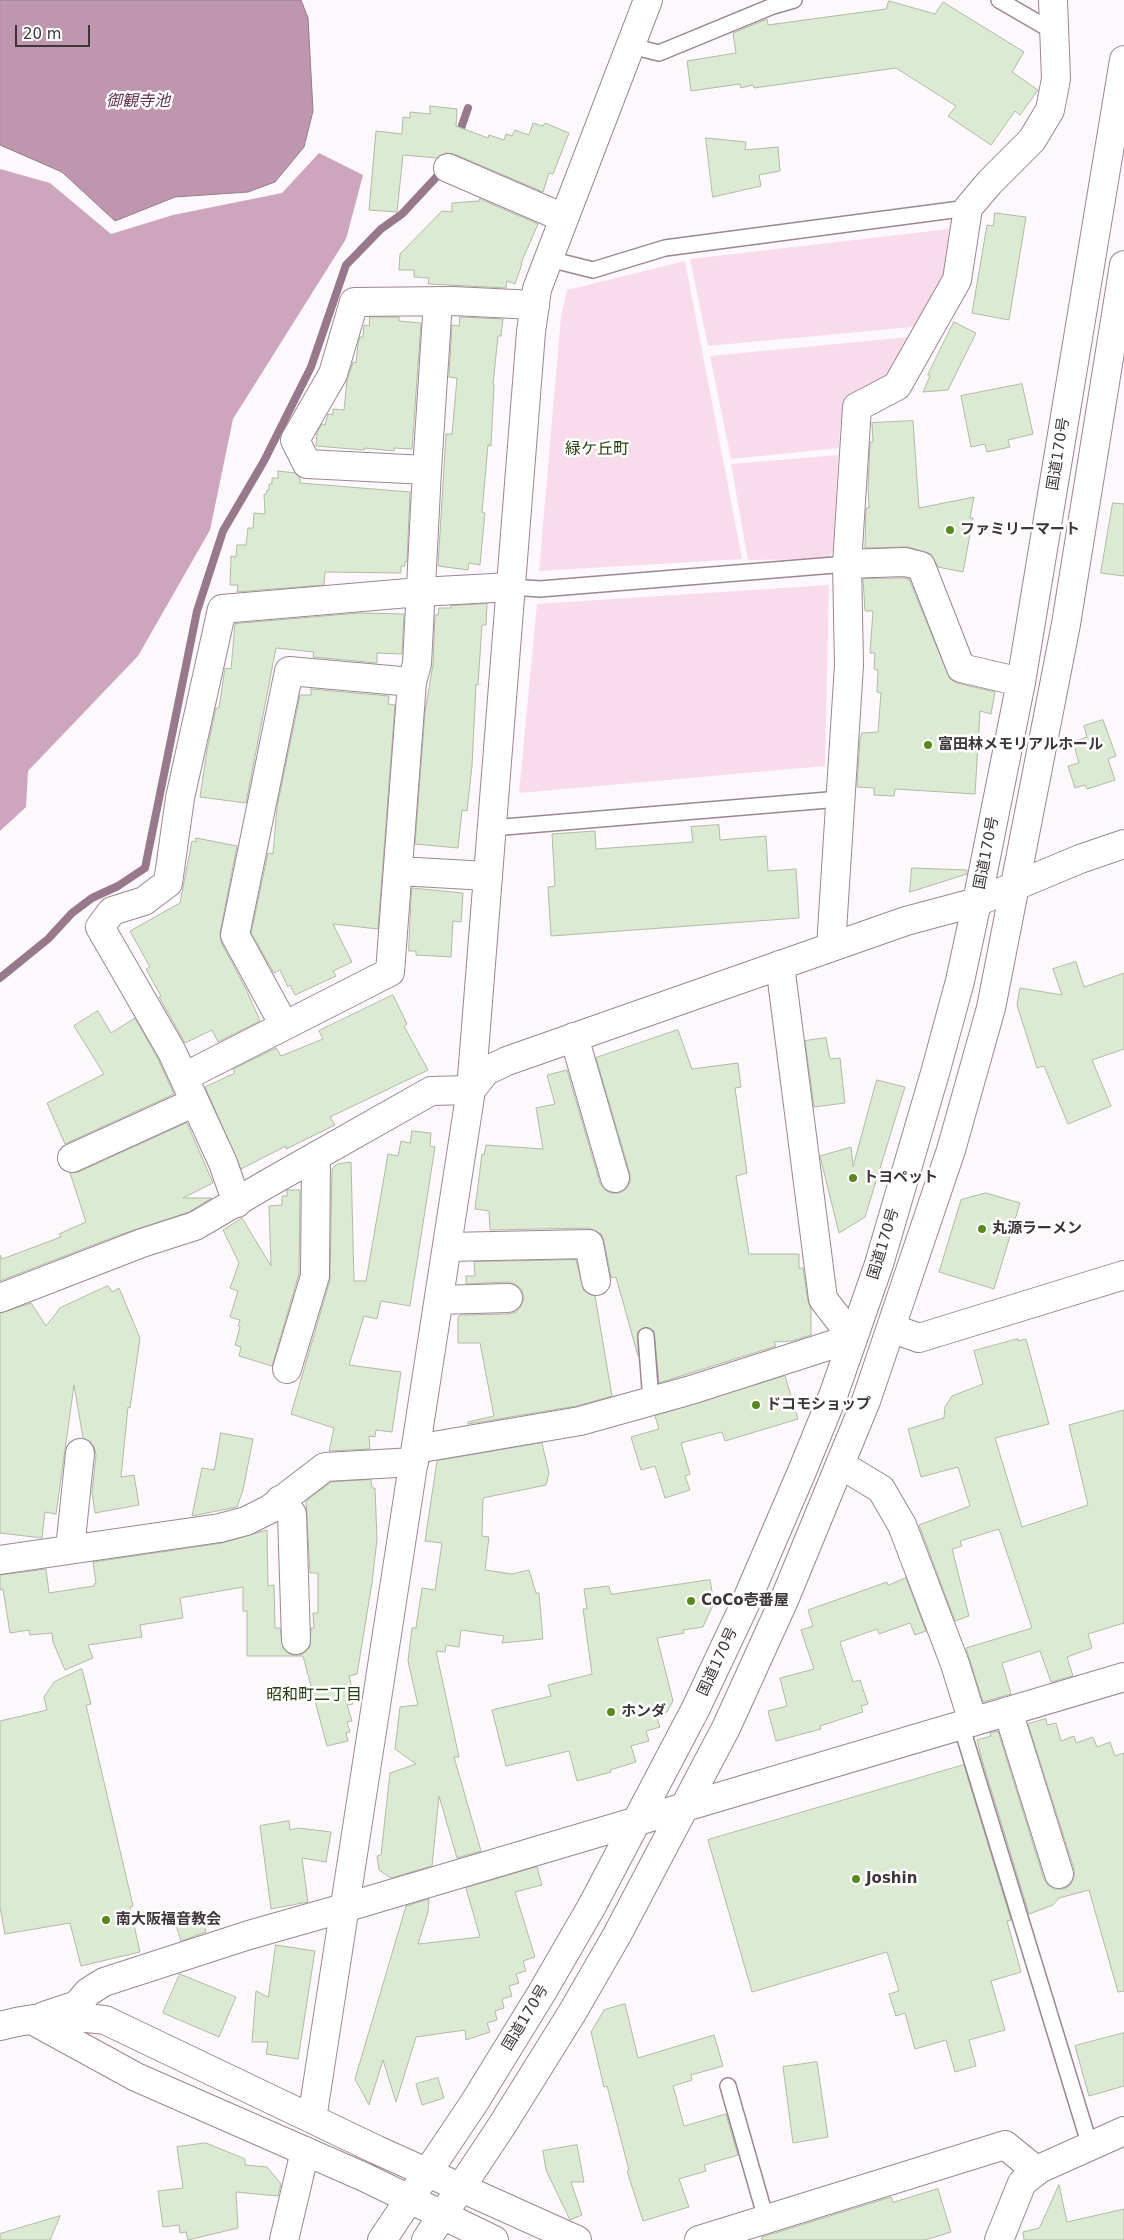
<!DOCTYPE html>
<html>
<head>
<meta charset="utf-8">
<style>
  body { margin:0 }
  #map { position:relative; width:1124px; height:2240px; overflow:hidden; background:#fdf8fb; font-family:"DejaVu Sans",sans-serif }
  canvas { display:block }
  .scale { position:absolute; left:15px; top:25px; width:75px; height:22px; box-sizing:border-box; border:2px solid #3e353a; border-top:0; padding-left:6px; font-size:15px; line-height:18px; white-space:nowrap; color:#3e353a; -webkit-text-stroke:4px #fff; paint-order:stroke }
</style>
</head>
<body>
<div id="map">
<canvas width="1124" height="2240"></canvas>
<div class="scale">20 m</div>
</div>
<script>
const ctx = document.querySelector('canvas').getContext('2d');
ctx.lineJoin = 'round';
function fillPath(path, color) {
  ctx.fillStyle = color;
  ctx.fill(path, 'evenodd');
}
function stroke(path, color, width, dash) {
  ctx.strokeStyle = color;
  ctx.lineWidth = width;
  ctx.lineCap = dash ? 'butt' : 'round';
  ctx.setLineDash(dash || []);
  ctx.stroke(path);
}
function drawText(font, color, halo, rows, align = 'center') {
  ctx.font = font + ' "DejaVu Sans","Noto Sans JP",sans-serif';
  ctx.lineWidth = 5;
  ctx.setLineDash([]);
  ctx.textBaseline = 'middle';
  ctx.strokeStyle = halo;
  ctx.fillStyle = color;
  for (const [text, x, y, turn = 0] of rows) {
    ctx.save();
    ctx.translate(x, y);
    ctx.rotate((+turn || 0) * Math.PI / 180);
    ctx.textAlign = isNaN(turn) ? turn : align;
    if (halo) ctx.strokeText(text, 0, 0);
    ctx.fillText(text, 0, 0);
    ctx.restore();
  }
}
fillPath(new Path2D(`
  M949,229L947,265L939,292L923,326L708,346L690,259Z
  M685,261L742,559L539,571L561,317L567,290Z
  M920,336L900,374L846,400L840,428L839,448L731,459L710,356Z
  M838,455L834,551L826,559L748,560L731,464Z
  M829,585L825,766L519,793L537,604Z`), '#f8dcec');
fillPath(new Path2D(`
  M319,153L363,175L346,239L233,419L210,530L138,656L28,771L26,807L0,831V169L50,183L111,234L173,215L282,193Z`), '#cda5bd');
const water = new Path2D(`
  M0,0H301L308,18L313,111L304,147L275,182L248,192L175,197L115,221L62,172L0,145Z`);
fillPath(water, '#be96ae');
stroke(water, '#98798b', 1);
stroke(new Path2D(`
  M458,137L468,108
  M0,978L48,939L72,913L92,898L118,886L145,868L197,611L223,531L264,461L311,367L346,265L381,229L402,214L443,170`), '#98798b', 8);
const building = new Path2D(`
  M889,1L935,14L943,2L1024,52L1012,72L1038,90L1020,115L1015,111L991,145L948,116L956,106L896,68L754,88L753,85L741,88L740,84L691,91L687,61L736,53L733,33L767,19L768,25L886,9Z
  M430,106L457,109L456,126L488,138L489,135L504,140L506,134L512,136L515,130L529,135L533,123L543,126L545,123L569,133L553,174L549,173L543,192L454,154L446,153L437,158L403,155L397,212L369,210L376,131L402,134L403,117L410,118V112L430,114Z
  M706,138L746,142L745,150L778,147L780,171L759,175L761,186L713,197Z
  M480,199L538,224L521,263L522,264L515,284L507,281L506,288L428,284L429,278L414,277V270H399L400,254L442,211L452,212V203L479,201Z
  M995,213L1026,217L1009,320L972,313L987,225L993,226Z
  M370,317H399V321L421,323L412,449L394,448V451L365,448L364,450L316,446L317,432L322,424L325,425L328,414L333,415V409L344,410L347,380L353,362L356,363L358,344L360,337H363L364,325L369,326Z
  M460,317L503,319L501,336H498L493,384H494L491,446L488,445L482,512L485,513L481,554L480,565L469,563L468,570L438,566L446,434H452L457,378L449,377L452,325L459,326Z
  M954,322L976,333L948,390L923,392L930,376L928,375Z
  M1022,384L1033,434L1008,440L1010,447L987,452L985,444L971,447L961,396Z
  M913,421L919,508L974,497L970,518H973L963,572L938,567L931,554L909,547L865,548L866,508H869L868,488L870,442H873L872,423Z
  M278,471L295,473L300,478V483L410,492L407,562L405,561V566H401V573L325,572L324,585L237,592L238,585H230L231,556L236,557L237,545H246L248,528H253L254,513L265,514L264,494L266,495L267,490H269V484H272V478H278Z
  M1113,503L1124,504V576L1101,573Z
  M903,578L909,579L950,679L957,683L995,692L991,714L980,711L975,794L895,789L894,796L874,795V788L857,787L860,739L862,733L878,732L881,693L877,692L878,670L874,669L875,653H870L873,611H865L863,579Z
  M487,604L486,625H482L478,685L476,684L472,766L467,811L462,810L458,848L415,844L425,712L433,665L435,615H438L439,608H451V606Z
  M360,613L404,614L402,654L377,653V663L313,657L314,652L276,648L246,803L200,797L207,750L216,708H219L225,668L231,669L235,624Z
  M311,689L389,696L388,704L395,705L378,929L333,924L352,962L333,971L336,976L295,995L290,985L288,987L280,970L274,973L251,933L268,853L273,854L277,807L300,695H311Z
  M1103,720L1116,756L1108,759L1115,780L1087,789L1085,785L1075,788L1068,766L1079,763L1073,742L1087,737L1084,726Z
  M719,825L720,840L766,836L768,871L796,869L799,918L551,936L548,887L555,886L552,834L595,831L596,849L693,842L691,827Z
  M196,838L237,846L220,933L221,942L246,989L260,1021L218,1042L212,1030L185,1043L159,997L161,996L146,969L150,967L130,931L180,903L192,841L196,842Z
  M912,868L967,870V874L910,892Z
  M412,888L463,893L461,922L453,921L451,957L416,955V951H409Z
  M1076,962L1084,987L1124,973V1049L1092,1060L1111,1106L1068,1124L1044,1066L1037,1068L1017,1005L1020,988L1062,995L1053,969Z
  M393,995L407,1024L404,1026L428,1070L330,1117L335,1125L286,1149V1146L241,1169L205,1087L235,1073L233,1069L276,1048L281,1056L323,1039L319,1031Z
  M98,1011L111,1033L135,1018L158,1059L174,1094L65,1144L47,1103L104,1074L74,1026Z
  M678,1030L692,1069L738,1063L741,1087L735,1088L747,1173L736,1176L749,1254H799V1268H803L808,1301L811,1309V1335L792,1341L774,1342L776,1346L659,1383L654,1331L646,1327L638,1332V1356L616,1277L611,1278L604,1241L601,1234L589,1228L490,1230L489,1211L475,1209L482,1154L484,1155L486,1145L543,1149L536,1108L555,1104L547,1075L567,1070L600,1183L605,1190L611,1193H619L626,1189L630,1182V1174L596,1058Z
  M826,1038L830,1059L840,1058L845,1103L814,1107L805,1041Z
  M877,1080L905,1087L865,1217L839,1233L820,1156L851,1147L853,1166Z
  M187,1123L213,1183L183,1198H212L189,1212L122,1234L0,1281V1255L2,1259L61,1237L59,1234L86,1222L70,1173L78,1172Z
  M412,1131L431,1133L430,1146L435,1147L410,1306L381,1301L377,1319L364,1316L349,1365L401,1372L392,1432L376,1430L375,1437L369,1436L370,1449L329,1451L334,1428L291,1414L330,1280L332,1169L337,1164L351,1162L354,1281H366L388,1154L398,1156L401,1141L410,1143Z
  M287,1190H300L299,1274L272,1366L239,1356L241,1347L235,1345L240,1327L238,1326L240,1320L230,1317L238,1291L230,1288L239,1263L223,1230L242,1218L271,1266L269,1206L282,1205V1196H287Z
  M986,1193L1020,1203L994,1289L939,1272L961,1200Z
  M576,1260L584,1291L595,1296L612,1396L577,1406L468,1424V1422L494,1416L480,1343H458V1317L460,1315L509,1314L516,1312L521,1306L524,1298L522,1290L515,1284L508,1282L466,1284V1276H475L474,1262Z
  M108,1286L112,1292L119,1288L140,1338L130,1408L128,1407L121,1477L134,1475L139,1505L95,1513L92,1492L96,1455L94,1447L90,1441L83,1438L74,1385L56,1514L45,1512L42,1538L0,1533V1313L31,1303L46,1326L60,1308Z
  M1018,1339V1341L1026,1339L1049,1424L995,1438L1022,1527L1088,1505L1069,1425L1124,1410V1623L1088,1634L1092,1648L1067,1657L1073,1676L1069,1677L1051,1682L1040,1651L1002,1663L1011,1694L983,1702L966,1648L1032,1628L999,1529L960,1541L962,1546L952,1549L969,1616L955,1621L919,1525L970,1506L958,1467L921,1477L908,1429L944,1418L945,1407L952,1396L983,1384L974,1351Z
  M785,1376L798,1419L725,1441L722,1432L681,1443L690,1474L685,1476L690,1490L665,1498L655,1466L641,1470L631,1437L659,1429L655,1416Z
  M221,1433L253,1439L243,1490L237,1507L192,1516L202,1468L214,1470Z
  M542,1443L549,1473L546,1485L483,1498L482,1536L489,1537L485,1570L512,1574L529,1570L536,1593H539L543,1639L502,1643L504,1636L461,1630L459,1647L446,1645L445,1652L436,1651L459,1757H454L481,1851L457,1858L439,1796L432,1866L391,1878L379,1870L377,1856L381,1855L390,1773L416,1764L395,1749L400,1707L418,1705L408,1661L412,1628H416L422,1588L435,1590L442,1543L425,1541L437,1461Z
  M371,1480L372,1488H375L377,1539L372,1583L357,1674L349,1676L353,1692L350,1693L353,1704L347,1705L352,1721L347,1722L350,1732L346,1733L348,1741L327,1746L303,1656H247V1611H243V1587L180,1598L183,1618L140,1625L142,1637L88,1645L93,1658L65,1670L53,1642L52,1633L30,1635L29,1630L10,1633L3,1589L0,1590V1575L46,1569L49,1593L94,1586V1584L96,1583L93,1562L222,1543L267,1530L268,1586L274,1585L275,1628H280L283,1648L288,1653L296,1656L304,1653L310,1647L311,1628H314L313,1613H318V1573H310L306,1501L331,1482Z
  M906,1578L926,1631L915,1635L910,1623L879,1634L877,1629L840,1642L853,1682L860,1680L868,1704L861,1706L863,1712L820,1726L821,1729L776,1741L768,1711L787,1706L780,1678L814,1669L801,1630L813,1626L808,1610L887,1582L888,1585Z
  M710,1580L714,1603L703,1627L683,1630L684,1633L657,1638L673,1701L667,1712L656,1715L660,1727L646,1731L649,1741L631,1746L636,1762L610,1770L611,1772L577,1781L569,1751L506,1766L492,1710L551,1696L548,1685L592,1674L583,1609H587L584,1589L609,1586L611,1594Z
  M82,1669L91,1704L86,1705L133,1906L130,1907L140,1952L81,1966L70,1923L5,1934L0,1907V1721L47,1710L44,1697L54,1682Z
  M1046,1719L1047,1725L1056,1723L1061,1741L1074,1736L1076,1743L1093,1737L1097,1747L1110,1742L1115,1756L1124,1753V1991L1118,1992L1089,1890L1059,1898L1053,1905L1029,1914L982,1760L977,1740L991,1736L990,1733L998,1731L1044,1879L1048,1885L1055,1889H1064L1070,1885L1074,1878V1869L1028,1724Z
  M964,1765L1011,1920L1007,1921L1021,1972L991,1981L1005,2030L969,2040L976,2066L955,2072L946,2040L915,2049L905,2013L896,2016L889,1994L899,1991L887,1952L752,1992L708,1840Z
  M289,1821L290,1830L298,1828L331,1832L326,1862L302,1858L308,1902L271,1909L260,1826Z
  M537,1867L542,1885L515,1892L535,1957L523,1961L526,1971L516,1974L519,1983L509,1986L512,1996L502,1999L504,2008L495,2011L497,2020L487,2023L490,2032L466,2040L465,2030L416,2037L396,2102L383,2060L369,2105L355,2079L406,1906L429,1899L428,1912L418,1944L480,1937L466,1888Z
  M201,1914L206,1932L181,1941L175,1922Z
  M276,1945L315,1951L298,2059L266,2054L268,2042H252L256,1991L268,1997Z
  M180,1974L236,1997L219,2037L163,2013Z
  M625,2004L638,2058L714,2035L723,2066L691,2075L692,2080L673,2086L684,2126L726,2114L738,2155L704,2165L706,2171L679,2179L689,2207L643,2221L627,2171L629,2170L607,2086L604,2087L591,2032L604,2010Z
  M1124,2033V2086L1089,2096L1075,2046Z
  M817,2062L828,2137L793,2143L783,2067Z
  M438,2078L444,2098L422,2105L416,2084Z
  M206,2143L245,2159V2165L267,2167L281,2184L278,2196L236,2192L238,2228L188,2240L186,2232L180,2233L179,2225L163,2227L158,2191L183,2188L177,2147Z
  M577,2145L584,2182H571L582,2215L570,2220L546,2170L543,2151Z
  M1059,2185L1067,2222L1124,2209V2240H1024L1023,2232L1039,2228Z
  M938,2189L951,2232L925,2240H762V2237L891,2197L893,2202Z
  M60,2216L50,2240H0V2234Z`);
fillPath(building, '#ddead3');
stroke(building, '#afbba5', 1);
const service = new Path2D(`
  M999,0L1054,32
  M631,46L659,53L773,6L794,0
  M549,259L593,270L665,248L968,208
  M511,587L540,589L847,564
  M492,828L840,799
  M646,1336L651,1401
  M961,1725L1090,2146
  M728,2086L766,2219`);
const minor = new Path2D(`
  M448,168L564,218
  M427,470L307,464L295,440L333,374L354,302L453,301L535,305
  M847,564L905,562L921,566L961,668L1021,682
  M398,871L488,876
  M831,947L849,665L847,564L857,407L897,386L957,280L968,208L990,182L1032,140L1050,110L1056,79L1053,0
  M284,1025L235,935L289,671L412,682
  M574,1037L615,1178
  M184,1077L390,972L412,682L417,664L427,470L438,301
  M72,1158L195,1102
  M237,1203L223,1163L172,1052L100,927L112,911L144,901L168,883L180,798L222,609L420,592L511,587
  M447,1247L589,1244L596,1281
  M0,1298L142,1243L195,1226L265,1185L431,1091L471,1090
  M439,1300L508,1298
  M287,1369L315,1276L316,1156
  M416,1449L580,1421L691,1390L853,1338L823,1299L780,965
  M841,1465L881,1489L902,1525L955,1664L973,1722
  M280,1500L292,1514L296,1640
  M70,1549L80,1453
  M0,1560L220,1528L246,1521L270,1509L325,1467L414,1462
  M1008,1711L1059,1874
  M44,2016L77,2005L88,1992L104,1982L249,1935L344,1908L1124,1677
  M284,2240L305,2151
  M699,2240L1005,2145L1037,2171`);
const tertiary = new Path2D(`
  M471,1090L486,1071L507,1061L906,921L977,902L1080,859L1124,844
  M891,1328L919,1338L1124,1275
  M32,2020L136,2077L364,2177L494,2240
  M0,2026C33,2017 71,2015 105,2020L377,2150L577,2240
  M312,2119L471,1090L531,332L537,289L648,0
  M999,2240L1022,2183L1039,2169L1124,2131`);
const trunk = new Path2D(`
  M382,2240L474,2103L541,1994L592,1906L696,1708L745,1604L803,1469L834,1393L879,1264L935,1073L960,981L977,902L1021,682L1124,60
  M426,2240L501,2127L572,2013L617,1935L726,1728L785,1598L866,1401L951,1150L991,1008L1066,624L1124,265`);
stroke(service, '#9d8693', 18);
stroke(minor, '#9d8693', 30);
stroke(tertiary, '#9d8693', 30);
stroke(trunk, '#9d8693', 30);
stroke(service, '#fff', 15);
stroke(minor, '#fff', 28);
stroke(tertiary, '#fff', 28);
stroke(trunk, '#fff', 28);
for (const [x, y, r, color] of [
  [950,530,5,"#58891f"],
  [928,745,5,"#58891f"],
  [853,1178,5,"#58891f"],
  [982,1229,5,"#58891f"],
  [756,1405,5,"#58891f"],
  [691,1601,5,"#58891f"],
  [611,1712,5,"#58891f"],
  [856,1879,5,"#58891f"],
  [106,1920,5,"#58891f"]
]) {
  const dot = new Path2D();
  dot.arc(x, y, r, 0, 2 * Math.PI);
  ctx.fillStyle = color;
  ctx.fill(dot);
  stroke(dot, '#fff', 2);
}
drawText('15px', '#3e353a', '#fff', [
  ["国道170号",1059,454,-81],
  ["国道170号",987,853,-79],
  ["国道170号",884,1244,-73],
  ["国道170号",718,1662,-65],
  ["国道170号",526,2018,-59]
]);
drawText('bold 15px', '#3e353a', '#fff', [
  ["ファミリーマート",960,530],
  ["富田林メモリアルホール",938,745],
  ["トヨペット",863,1178],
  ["丸源ラーメン",992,1229],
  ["ドコモショップ",766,1405],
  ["CoCo壱番屋",701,1601],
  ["ホンダ",621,1712],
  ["Joshin",866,1879],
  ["南大阪福音教会",116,1920]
], 'left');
drawText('italic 16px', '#673455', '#fff', [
  ["御観寺池",138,102]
]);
drawText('16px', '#273f0d', '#fff', [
  ["緑ケ丘町",597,450],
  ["昭和町二丁目",314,1696]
]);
</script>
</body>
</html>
